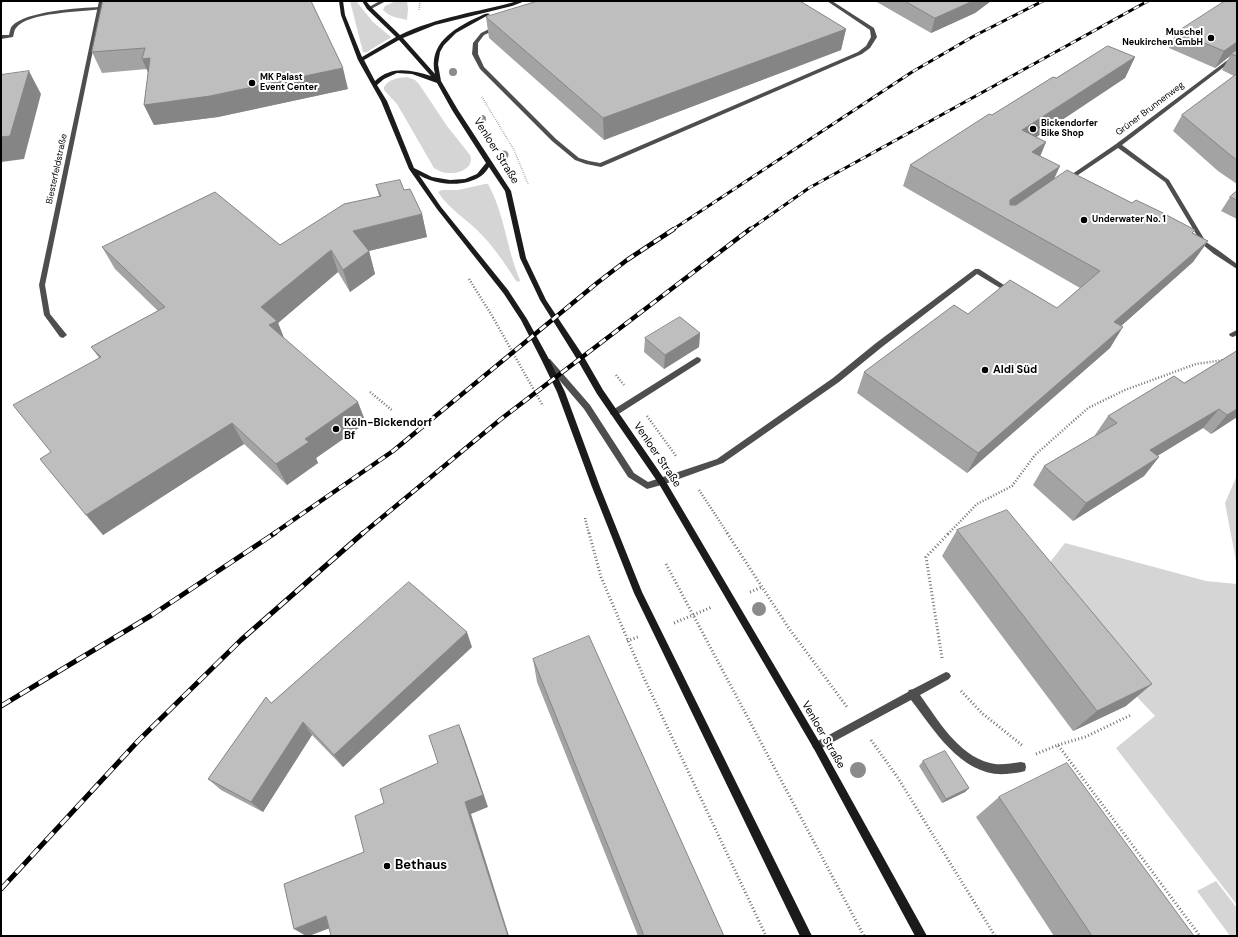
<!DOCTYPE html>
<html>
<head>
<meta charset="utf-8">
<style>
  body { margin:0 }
  #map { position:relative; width:1238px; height:937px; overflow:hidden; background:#fff; font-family:"DM Sans",sans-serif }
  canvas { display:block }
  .frame { position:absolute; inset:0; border:2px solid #000; pointer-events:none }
</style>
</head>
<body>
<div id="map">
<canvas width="1238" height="937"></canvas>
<div class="frame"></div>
</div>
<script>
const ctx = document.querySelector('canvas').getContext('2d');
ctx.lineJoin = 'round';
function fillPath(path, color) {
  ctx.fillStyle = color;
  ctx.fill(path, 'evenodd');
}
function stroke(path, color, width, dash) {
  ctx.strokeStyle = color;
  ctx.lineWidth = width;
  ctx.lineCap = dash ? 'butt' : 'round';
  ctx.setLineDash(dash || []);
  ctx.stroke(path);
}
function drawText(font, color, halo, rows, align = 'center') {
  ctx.font = font + ' "DM Sans",sans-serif';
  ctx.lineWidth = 4;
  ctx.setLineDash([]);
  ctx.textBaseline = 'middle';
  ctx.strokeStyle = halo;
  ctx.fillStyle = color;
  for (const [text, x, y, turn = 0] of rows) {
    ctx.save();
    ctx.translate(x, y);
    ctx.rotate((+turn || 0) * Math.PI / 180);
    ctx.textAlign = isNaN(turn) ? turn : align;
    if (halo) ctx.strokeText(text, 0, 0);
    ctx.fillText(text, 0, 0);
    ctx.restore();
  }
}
fillPath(new Path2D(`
  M350,1H356L373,22L391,37L390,38L365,53L363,52Z
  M396,1H407L408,9L407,20C399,18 389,17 383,10L385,6Z
  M407,77L415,80L419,84L447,126L470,155C475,167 460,174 449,173C443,173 439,171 434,168L397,104L384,90V87C389,79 397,78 407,77Z
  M485,184H488L490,188C505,217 507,250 520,280L519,282L516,281C505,263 493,246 478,231C465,218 448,208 438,192L442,190H458Z
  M1237,475V566L1225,503Z
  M1065,543L1206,581L1237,584V905L1116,748L1155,716L1121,680L1037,579Z
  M1216,881L1237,908V936H1230L1197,891Z`), '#d5d5d5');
stroke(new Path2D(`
  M419,10L420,1
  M482,97L514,150L528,184`), '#707070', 1.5, [0.5, 1.5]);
stroke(new Path2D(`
  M469,279L491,314L543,406
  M616,375L624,385
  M370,392L393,411
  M647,416L676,456
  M699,490L728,534
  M585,518L589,534
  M948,534L977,504L1012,486L1035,455L1088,408L1125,390L1196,364L1224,360`), '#707070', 2.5, [1, 2]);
stroke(new Path2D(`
  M589,533L601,577L644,678L766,936
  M727,533L788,627L847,707
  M666,564L864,936
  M750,592L762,587
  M674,623L712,607
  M627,641L638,637
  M942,658L926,557L949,533
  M961,691L983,714L1023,746
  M871,740L898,778L995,936
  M1058,745L1085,737L1131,715
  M1036,754L1058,745L1200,936`), '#707070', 3, [1, 2.5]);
fillPath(new Path2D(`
  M1,1H5L1,3Z
  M827,1H832L874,28L877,37L870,48L862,54L601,167L586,164L575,160L552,141L480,69L472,54L473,43L481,33L495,26H499V28L484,35L478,43V54L484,67L556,139L579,158L589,161L600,163L858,52L866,46L871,37L870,30Z
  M100,7H102V9C83,12 27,12 16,28C14,30 14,34 13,37L1,39V35H9C10,32 10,28 12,26C26,11 79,8 100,7Z
  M1237,53V57L1122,145L1169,180L1206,242L1218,250V254H1214L1202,244L1165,182L1118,148L1069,181H1065V179L1116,144Z
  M975,269H979L1015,292L1014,294H1010L977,274L882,347L839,382L723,463L665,484L647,489L628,477L584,409L543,361L544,359H550L590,405L634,473L648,482L717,459L833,378L876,343Z
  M1237,330V335L1233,337L1230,336L1229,334Z
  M697,357L700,358L701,360L700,362L617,415H611L610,413L611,411Z
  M946,672L949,673L951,676L949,679L920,695C938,720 958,755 990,763C1000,766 1011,763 1021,762L1025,763L1026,767L1025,771C1019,773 1012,773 1006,774C962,777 935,731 911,700L820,749L817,751L814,749L812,746L814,743L908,692L909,690L913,689Z`), '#4e4e4e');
fillPath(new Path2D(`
  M99,1H103L45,285L50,314L67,335L63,338L60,337L44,315L39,285Z
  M380,1H386L371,9L367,8Z
  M1214,250H1218L1237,264V269L1214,254Z`), '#4e4e4e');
fillPath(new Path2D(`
  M339,1H343L345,15L362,57L396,37L367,9L362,1H366L371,7L400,35C437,17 478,12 518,1H525L512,6L435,25L403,38L435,74C428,44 453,29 476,18C481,16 486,12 490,14L456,33L444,45L440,52L438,64L441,81L458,110L511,191L526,258L546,300L584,357L603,390L665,480L820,743L927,936H915L814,749L659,484L597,394L578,361L540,300L520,258L505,191L489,167C487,170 484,174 481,176C464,188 436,185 419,175L441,207L508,290L527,319L550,361L565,392L600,487L642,592L812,936H800L634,593L592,487L557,392L542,361L521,320L504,294L437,209L409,169L381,101L358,60L341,15ZM399,40L431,76C411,70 392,65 375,81L364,60ZM397,73L412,74L437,83L452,110L486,163L477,174L465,179L450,180L432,177L414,168L387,101L377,85L384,79Z`), '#1b1b1b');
const railFar2 = new Path2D(`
  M672,230L912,72L974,36L1043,1
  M749,230L809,188L1148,1`);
const railFar1 = new Path2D(`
  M273,534L393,451L597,283L627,260L674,229
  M362,534L501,419L750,229`);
const rail = new Path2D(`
  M1,706L152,615L275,533
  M1,889L139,740L241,640L363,533`);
stroke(railFar2, '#000', 3);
stroke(railFar1, '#000', 4.5);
stroke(rail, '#000', 5);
stroke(railFar2, '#fff', 2, [6]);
stroke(railFar1, '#fff', 3, [8]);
stroke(rail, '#fff', 3.5, [11]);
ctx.fillStyle = '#8b8b8b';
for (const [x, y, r] of [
  [453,72,4],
  [482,119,4],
  [504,155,4.5],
  [759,609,7],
  [858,770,8]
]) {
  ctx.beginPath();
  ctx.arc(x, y, r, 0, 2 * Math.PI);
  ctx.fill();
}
fillPath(new Path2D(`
  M103,1L348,89L218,117L154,125L144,105L148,72L147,69L102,73L92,52Z
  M875,1H991L975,13L931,33Z
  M1237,1V184L1218,171L1173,131L1182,115L1234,76L1222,70L1230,56L1215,68L1169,48L1177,32Z
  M486,17L846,29L841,50L604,140L489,38Z
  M1135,57L1125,78L1036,137L1046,142L1040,156L1054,179L1193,233L1208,241L1193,262L1121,326L1110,348L967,473L857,393L864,372L968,314L1057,308L1080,288L903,186L910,165L992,115L1056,78Z
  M376,185L404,190L422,214L427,237L369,251L375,274L350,292L338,272L278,323L284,338L366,423L316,458L318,463L287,485L244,444L103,535L51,452L99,358L91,347L158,311L115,269L102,247L280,245L379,196Z
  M1237,191V219L1221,211L1230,197Z
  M700,333L699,347L664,369L644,352L645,338Z
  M1237,351V417L1211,434L1203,428L1157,456L1159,457L1144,476L1073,521L1033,485L1044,466L1096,436L1095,435L1108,416L1184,383Z
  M957,530L1126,706L1073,731L942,556Z
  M472,647L343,767L312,735L263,812L221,790L208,779L271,703Z
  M533,659L724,936H638L537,682Z
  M923,761L969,788L965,792L942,803L919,766Z
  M999,797L1194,936H1054L976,817Z`), '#a3a3a3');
fillPath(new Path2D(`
  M973,1H991L975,13L931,33L935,18Z
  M846,29L841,50L604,140L603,118Z
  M1237,42V50L1231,54L1230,56L1215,68L1224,51Z
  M1135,57L1125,78L1014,152L1022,130Z
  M150,58L151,79L142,59Z
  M343,68L348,89L218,117L154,125L144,105Z
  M29,71L41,94L24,159L1,162V137Z
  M1046,142L1037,164L1032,152Z
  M1060,166L1050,188L1006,218L1010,200Z
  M422,214L427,237L360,253L353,231Z
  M1208,241L1193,262L1102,343L1114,322Z
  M331,250L338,272L278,323L286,343L279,347L261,307Z
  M369,251L375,274L350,292L343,270Z
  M1123,327L1110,348L967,473L978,453Z
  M700,333L699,347L664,369L665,355Z
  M358,402L366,423L316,458L318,463L287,485L276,464L305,439Z
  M1219,409L1203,428L1136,469L1150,450Z
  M1237,409V417L1211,434L1227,415Z
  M232,423L244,444L103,535L86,515Z
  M1159,457L1144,476L1073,521L1086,503Z
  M467,632L472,647L343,767L334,755Z
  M1152,684L1126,706L1073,731L1097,711Z
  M303,722L312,735L263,812L251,802Z
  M459,725L465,740L488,807L471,814L509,936H508L465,802Z
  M969,788L965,792L942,803L946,799Z
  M326,916L338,925L309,936H306L294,929Z`), '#858585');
const building = new Path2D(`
  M103,1H311L343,68L210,96L144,105L150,58L142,59L145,48L92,52Z
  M538,1H800L846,29L603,118L486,17Z
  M905,1H973L935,18Z
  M1225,1H1237V42L1224,51L1177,32Z
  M1108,46L1135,57L1022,130L1046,142L1032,152L1060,166L1010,200V205H1016L1067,170L1132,203L1136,200L1161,212L1195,230L1192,233L1208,241L1114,322L1123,327L978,453L864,372L954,305L968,314L1010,280L1057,308L1100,271L910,165L989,114L992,115L1053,77L1056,78Z
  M1237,50V56L1231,54Z
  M29,71L10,136L1,137V75Z
  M1237,74V160L1229,154L1182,115Z
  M400,180L404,190L410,189L422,214L353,231L369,251L343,270L331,250L261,307L277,321L269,325L358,402L305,439L309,442L276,464L232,423L86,515L40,459L51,452L13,405L101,357L91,347L165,307L102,247L215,192L280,245L344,204L381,196L376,185Z
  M1237,191V200L1230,197Z
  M680,317L700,333L665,355L645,338Z
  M1237,351V409L1227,415L1219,409L1150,450L1159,457L1086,503L1044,466L1117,423L1108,416L1174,376L1184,383Z
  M1007,510L1152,684L1097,711L957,530Z
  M409,582L467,632L334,755L303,722L251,802L208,779L266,697L271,703Z
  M589,636L724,936H644L533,659Z
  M459,725L483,795L465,802L508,936H331L326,916L294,929L284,884L364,852L355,816L384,803L380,789L438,763L429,736Z
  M945,751L969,788L946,799L923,761Z
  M1067,763L1194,936H1092L999,797Z`);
fillPath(building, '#bebebe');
stroke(building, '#858585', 1);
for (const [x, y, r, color] of [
  [1211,38,4,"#000"],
  [252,83,4,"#000"],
  [1033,129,4,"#000"],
  [1084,220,4,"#000"],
  [985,370,4,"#000"],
  [336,429,4,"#000"],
  [387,866,4,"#000"]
]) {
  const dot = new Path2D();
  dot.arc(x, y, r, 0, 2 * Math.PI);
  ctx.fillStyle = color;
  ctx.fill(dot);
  stroke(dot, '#fff', 1.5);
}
drawText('bold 9px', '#000', '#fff', [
  ["Muschel",1203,33,"right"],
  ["Neukirchen GmbH",1203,43,"right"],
  ["MK Palast",260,78],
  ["Event Center",260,88],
  ["Bickendorfer",1041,124],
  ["Bike Shop",1041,134],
  ["Underwater No. 1",1092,220]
], 'left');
drawText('9px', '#000', '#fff', [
  ["Grüner Brunnenweg",1150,109,-37],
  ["Biesterfeldstraße",57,169,-78]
]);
drawText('11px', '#000', '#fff', [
  ["Venloer Straße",496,151,58],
  ["Venloer Straße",657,455,56],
  ["Venloer Straße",823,735,60]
]);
drawText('bold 11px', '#000', '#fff', [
  ["Aldi Süd",993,370],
  ["Köln-Bickendorf",344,423],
  ["Bf",344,436]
], 'left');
drawText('bold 13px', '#000', '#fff', [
  ["Bethaus",395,866]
], 'left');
</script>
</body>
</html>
